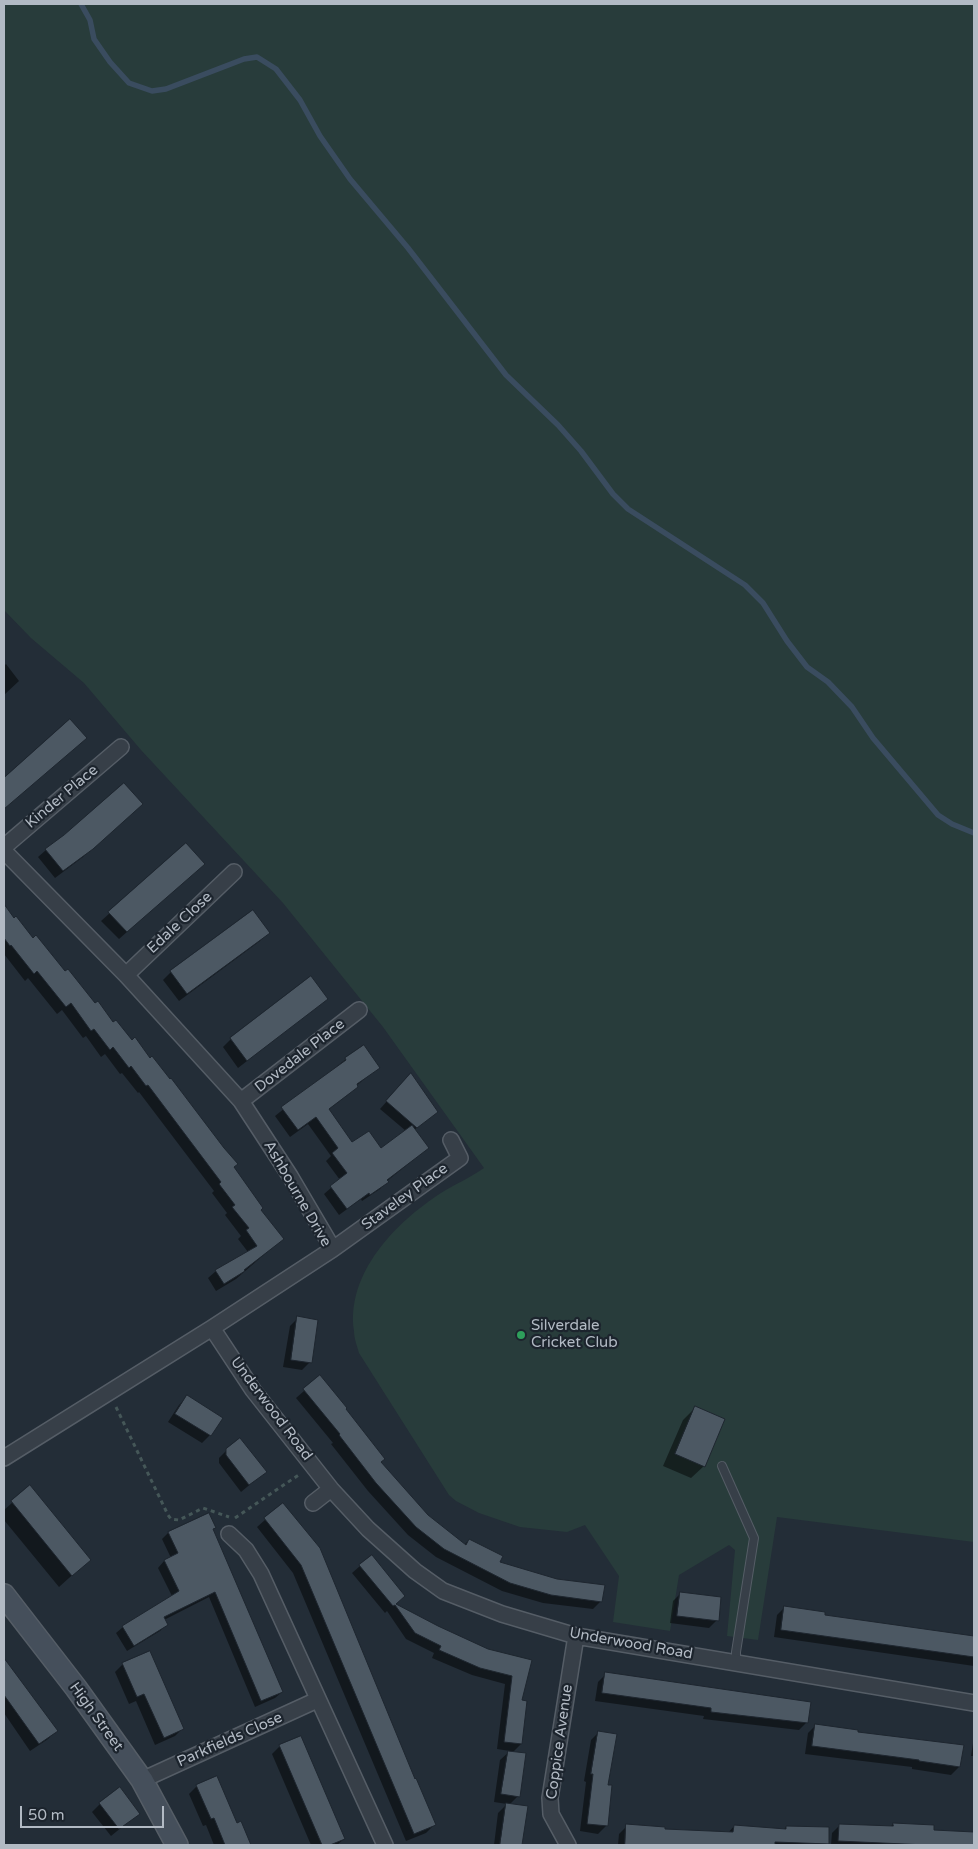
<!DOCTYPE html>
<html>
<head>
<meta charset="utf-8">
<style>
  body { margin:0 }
  #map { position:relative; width:978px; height:1849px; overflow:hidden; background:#232d37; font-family:"Varela Round",sans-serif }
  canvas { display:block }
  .frame { position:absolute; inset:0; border:5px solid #b2bac4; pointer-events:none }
  .scale { position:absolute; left:20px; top:1806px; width:144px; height:22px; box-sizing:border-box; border:2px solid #b2bac4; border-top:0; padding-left:6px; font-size:15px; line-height:18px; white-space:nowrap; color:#b2bac4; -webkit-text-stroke:4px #1c242d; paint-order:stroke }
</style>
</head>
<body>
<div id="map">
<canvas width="978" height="1849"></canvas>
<div class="frame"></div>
<div class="scale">50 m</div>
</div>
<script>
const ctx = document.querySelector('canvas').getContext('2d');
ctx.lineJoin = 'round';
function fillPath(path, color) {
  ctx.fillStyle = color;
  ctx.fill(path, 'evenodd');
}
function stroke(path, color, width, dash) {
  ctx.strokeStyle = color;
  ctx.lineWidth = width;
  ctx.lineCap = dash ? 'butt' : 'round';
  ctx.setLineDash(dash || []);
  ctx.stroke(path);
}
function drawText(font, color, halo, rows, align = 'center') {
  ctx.font = font + ' "Varela Round",sans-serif';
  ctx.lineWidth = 4.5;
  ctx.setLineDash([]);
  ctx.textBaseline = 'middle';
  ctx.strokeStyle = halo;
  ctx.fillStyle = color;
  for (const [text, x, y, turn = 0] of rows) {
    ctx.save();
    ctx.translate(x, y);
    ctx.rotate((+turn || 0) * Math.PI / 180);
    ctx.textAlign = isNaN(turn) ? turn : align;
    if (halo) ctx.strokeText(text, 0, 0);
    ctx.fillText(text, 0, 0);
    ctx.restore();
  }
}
fillPath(new Path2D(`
  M4,4H974V1542L777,1517L758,1640L727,1636L735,1550L729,1545L679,1575L670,1631L613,1622L619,1576L585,1525L567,1532L520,1527L479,1513L456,1501L449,1495L359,1353C357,1346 354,1338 354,1331C346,1273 396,1222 441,1193C455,1184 470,1178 484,1168L383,1027L283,903L141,750L84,683L31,638L4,610Z`), '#283c3b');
fillPath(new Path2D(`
  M6,664L19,681L4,695V666Z
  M133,812L83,857L55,878L38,857L46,850Z
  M186,845L195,872L119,939L101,921Z
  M4,906L32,940L113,1023L233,1167L260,1210L282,1239L236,1279L216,1291L208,1278L216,1271L248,1252L238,1239L241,1236L225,1215L227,1213L212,1193L214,1191L139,1092L138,1093L122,1073L120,1074L105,1054L101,1057L86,1036L83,1038L62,1010L57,1014L28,978L25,981L4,954Z
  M268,933L260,941L179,1001L163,980L171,972Z
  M311,977L318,1006L238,1068L223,1047L231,1039Z
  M346,1059L378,1068L356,1086L349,1094L328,1110L352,1144L381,1150L406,1131L380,1109L404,1082L437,1112L414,1130L428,1148L387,1181L380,1189L362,1201L361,1199L339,1215L324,1194L340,1180L326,1161L331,1156L308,1124L290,1137L275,1116Z
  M298,1318L310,1362L302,1370L283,1367L290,1326Z
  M320,1377L344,1409L379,1463L427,1516L464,1545L469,1540L498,1563L601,1601L593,1609L543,1603L502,1591L436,1557L408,1535L368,1491L331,1444L333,1443L296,1398Z
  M187,1397L210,1435L202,1443L168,1422L179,1405Z
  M695,1408L704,1466L691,1478L663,1466L683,1420Z
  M227,1450L265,1472L241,1492L219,1463V1458Z
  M30,1487L89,1560L59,1587L4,1520V1510Z
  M283,1504L434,1825L426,1833L406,1841L293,1573L257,1527Z
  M215,1528L212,1530L282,1692L275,1698L255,1707L209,1597L164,1620L167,1624L160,1631L127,1651L116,1633L123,1627L172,1596L158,1568L164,1561L171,1558L162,1539L168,1533Z
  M360,1566L395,1604L437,1628L488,1650L531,1661L520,1701L521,1744L512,1753L518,1796L509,1805L527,1808L521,1845H494L498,1813L507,1804L494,1802L500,1760L510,1751L497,1749L505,1684L472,1675L432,1658L434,1653L406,1639L387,1611L385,1613L352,1573Z
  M681,1593L717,1620L709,1628L670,1623L673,1601Z
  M785,1607L823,1616L974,1638V1666L774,1637L777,1615Z
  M4,1662L56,1731L48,1739L30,1751L4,1713Z
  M123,1664L183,1728L175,1736L155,1745L136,1701L129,1704L115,1672Z
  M606,1674L807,1722L799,1730L703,1719L704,1716L595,1701L598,1682Z
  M816,1725L856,1733L959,1767L951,1775L912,1769V1767L805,1754L808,1733Z
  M599,1732L606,1786V1826L598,1834L580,1831L586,1782L584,1781L591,1740Z
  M974,1737V1756H971Z
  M280,1746L344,1839L337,1845H311L272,1754Z
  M197,1786L236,1824L240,1823L249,1845H214L206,1825L203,1826L189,1794Z
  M100,1804L138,1814L111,1836L92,1812Z
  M893,1824L933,1831L974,1834V1845H831L832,1833L840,1825L890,1827Z
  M627,1826L664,1830L728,1833L734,1826L783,1830L786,1827L828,1844L826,1845H618L619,1834Z`), '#0007');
stroke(new Path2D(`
  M81,4L90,20L94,39L110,62L129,83L152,91L166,89L244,59L257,57L276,69L300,100L320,136L350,179L408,248L506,375L558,425L581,451L613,494L628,509L745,585L763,603L787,641L807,667L828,682L852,707L873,738L938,815L952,824L974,833`), '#3a4c5f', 5.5);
const building = new Path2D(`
  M70,719L87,738L4,809V778Z
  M124,783L143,804L93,849L63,871L45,849L64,835Z
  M186,843L205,864L127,932L108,912Z
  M4,904L14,918L16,916L33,938L36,935L65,971L68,969L95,1003L98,1001L113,1022L116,1020L132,1040L135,1037L150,1058L152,1056L170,1079L171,1078L224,1148L238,1164L234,1167L263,1208L261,1210L284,1239L244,1270L245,1271L224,1284L215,1270L257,1246L246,1230L249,1228L232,1207L235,1205L219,1184L221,1182L148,1085L146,1086L131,1066L129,1068L113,1047L110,1050L94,1029L91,1031L71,1003L66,1007L37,971L34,974L11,945L10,946L4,938Z
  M253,910L270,933L187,994L170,971Z
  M311,976L328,999L247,1061L230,1038Z
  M364,1045L380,1068L357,1084L358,1087L329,1109L352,1142L369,1131L381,1148L412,1125L429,1148L387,1180L389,1182L370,1195L369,1193L347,1209L330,1186L347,1173L332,1153L338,1148L316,1117L298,1130L281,1107L346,1060L345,1058Z
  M411,1073L438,1112L417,1128L386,1101Z
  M297,1316L318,1320L312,1363L291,1360Z
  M320,1375L347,1408L346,1409L385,1459L381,1462L428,1515L466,1545L469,1539L503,1556L500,1562L557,1579L605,1585L602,1602L551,1595L510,1583L444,1549L416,1527L376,1483L339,1435L340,1434L303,1389Z
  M187,1395L223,1418L211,1436L175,1414Z
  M695,1406L725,1419L705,1467L675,1454Z
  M240,1438L267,1472L249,1485L226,1455V1449Z
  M30,1485L91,1560L72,1576L11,1501Z
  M283,1503L320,1548L415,1779L416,1778L436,1825L414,1834L301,1565L264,1518Z
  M209,1513L216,1528L213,1529L283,1692L261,1701L215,1592L164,1617L168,1625L134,1646L122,1626L179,1591L164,1560L178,1553L168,1532Z
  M372,1555L405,1596L396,1604L438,1626L488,1649L532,1660L522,1700L527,1701L522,1744L504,1742L512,1676L480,1668L439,1650L441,1646L415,1633L395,1605L393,1606L359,1565Z
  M680,1592L721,1597L719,1621L677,1616Z
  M784,1606L825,1612V1615L974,1636V1657L781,1630Z
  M150,1651L184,1729L164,1738L144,1694L137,1697L122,1663Z
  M4,1658L58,1731L39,1744L4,1695Z
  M605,1672L811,1702L808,1723L711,1712V1708L602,1693Z
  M815,1724L858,1730V1732L964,1745L960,1767L919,1761V1760L812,1746Z
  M598,1731L617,1734L608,1785H612L608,1826L587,1824L593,1774H591Z
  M301,1736L345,1839L330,1845H322L279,1745Z
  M508,1751L526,1753L520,1797L501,1794Z
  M217,1776L237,1823L241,1821L251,1845H225L214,1818L211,1819L196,1785Z
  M120,1787L140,1814L119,1829L99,1803Z
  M506,1803L528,1806L522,1845H500Z
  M893,1823L934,1825V1830L974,1832V1845H926L838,1841L839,1824L893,1826Z
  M626,1824L665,1827V1829L733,1832L734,1825L786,1829V1826L829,1827V1844L775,1842V1845H625Z`);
fillPath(building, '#4c5863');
stroke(building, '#1e262f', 1);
const service = new Path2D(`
  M722,1466L754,1538L736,1652V1662`);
const minor = new Path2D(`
  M4,847L121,747
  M4,851L126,975L241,1101L290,1176L333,1249L212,1328L4,1458
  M126,975L234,872
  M241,1101L359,1010
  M333,1249L460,1158L451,1140
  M212,1328L253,1390L331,1489L368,1529L415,1571L443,1591L502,1614L576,1636L974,1703
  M313,1503L331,1489
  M229,1534L246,1550L261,1574L385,1845
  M142,1780L317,1700
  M568,1845L551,1814L550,1798L576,1636`);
const secondary = new Path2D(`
  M4,1595L76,1688L142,1780L177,1845`);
stroke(service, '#555d66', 10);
stroke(minor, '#555d66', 18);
stroke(secondary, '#555d66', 24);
stroke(new Path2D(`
  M116,1407L168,1515L171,1519L179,1520L203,1508L229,1517
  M235,1518L300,1474`), '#455758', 3, [4, 4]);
stroke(service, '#373f48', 8);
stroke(minor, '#373f48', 15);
stroke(secondary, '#454f5b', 21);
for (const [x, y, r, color] of [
  [521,1335,5,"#2e9e5b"]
]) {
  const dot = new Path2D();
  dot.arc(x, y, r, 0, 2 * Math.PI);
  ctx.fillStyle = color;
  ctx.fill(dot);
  stroke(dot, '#1c242d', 2);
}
drawText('15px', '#b2bac4', '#1c242d', [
  ["Kinder Place",62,797,-40],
  ["Edale Close",180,923,-43],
  ["Dovedale Place",300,1056,-38],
  ["Ashbourne Drive",297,1194,60],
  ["Staveley Place",405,1197,-36],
  ["Underwood Road",271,1409,53],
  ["Underwood Road",631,1644,10],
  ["High Street",96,1717,54],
  ["Parkfields Close",230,1740,-24],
  ["Coppice Avenue",560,1742,-82]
]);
drawText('15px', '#b2bac4', '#1c242d', [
  ["Silverdale",531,1326],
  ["Cricket Club",531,1343]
], 'left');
</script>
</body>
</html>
